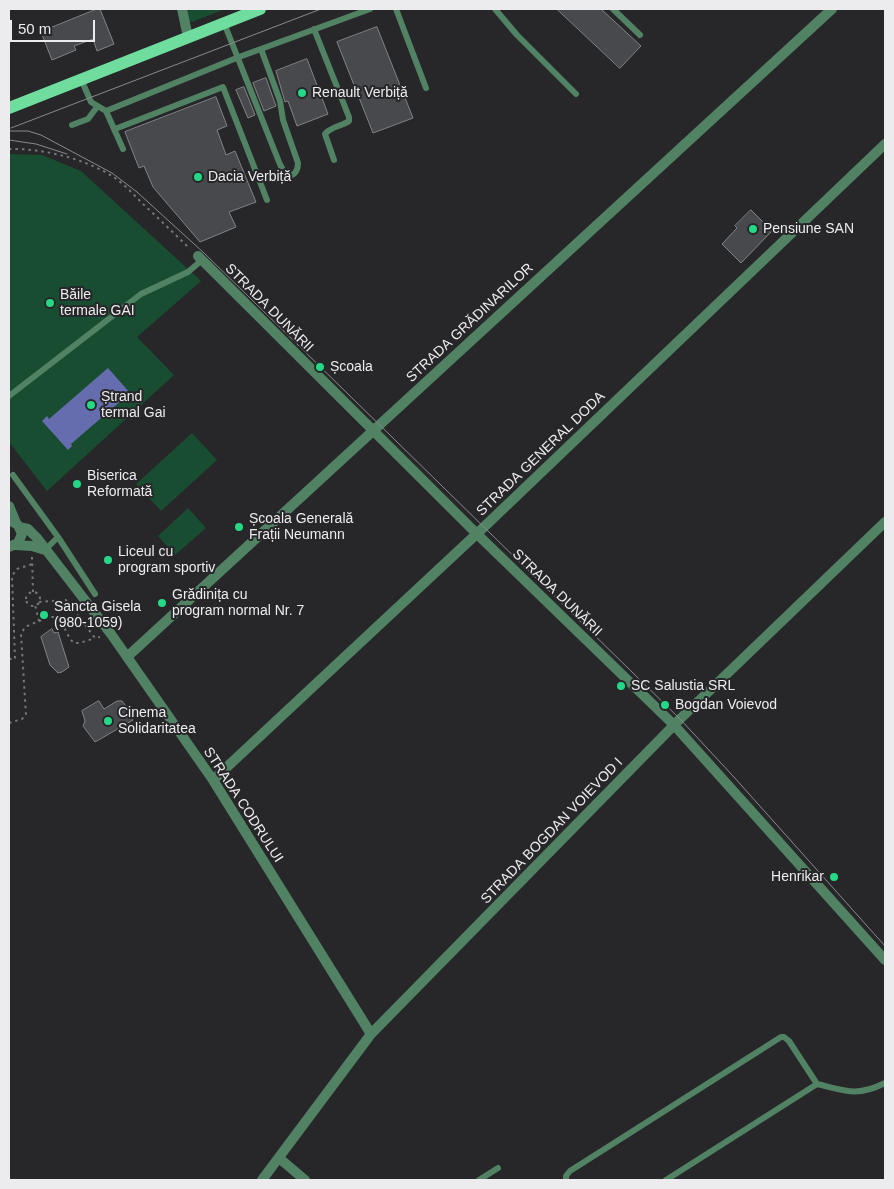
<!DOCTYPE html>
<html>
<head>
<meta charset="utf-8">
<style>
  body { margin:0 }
  #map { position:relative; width:894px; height:1189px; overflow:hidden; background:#27272a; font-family:Arial,sans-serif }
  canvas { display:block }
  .frame { position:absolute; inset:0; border:10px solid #ececee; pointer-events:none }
  .scale { position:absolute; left:10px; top:20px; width:85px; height:22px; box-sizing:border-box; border:2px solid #ececee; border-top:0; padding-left:6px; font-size:15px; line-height:18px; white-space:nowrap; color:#ececee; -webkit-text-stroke:4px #27272a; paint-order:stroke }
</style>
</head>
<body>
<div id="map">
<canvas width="894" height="1189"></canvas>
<div class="frame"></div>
<div class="scale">50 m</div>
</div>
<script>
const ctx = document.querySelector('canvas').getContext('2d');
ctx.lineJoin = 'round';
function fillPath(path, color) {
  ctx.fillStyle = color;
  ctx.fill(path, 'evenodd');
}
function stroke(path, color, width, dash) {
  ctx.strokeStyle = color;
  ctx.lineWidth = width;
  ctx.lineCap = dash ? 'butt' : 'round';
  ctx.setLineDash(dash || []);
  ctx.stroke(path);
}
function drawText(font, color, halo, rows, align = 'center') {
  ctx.font = font + ' Arial,sans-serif';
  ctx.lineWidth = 4;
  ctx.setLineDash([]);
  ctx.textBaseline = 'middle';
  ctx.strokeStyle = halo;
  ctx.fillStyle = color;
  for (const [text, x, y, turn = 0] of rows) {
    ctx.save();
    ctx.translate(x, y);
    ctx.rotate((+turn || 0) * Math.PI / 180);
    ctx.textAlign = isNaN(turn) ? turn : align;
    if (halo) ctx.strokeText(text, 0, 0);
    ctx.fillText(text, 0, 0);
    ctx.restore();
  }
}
fillPath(new Path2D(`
  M193,9H225L192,22L189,21L185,12Z
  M9,154L42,155L81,171L201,281L137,337L174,375L47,491L9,442Z
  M192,433L217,460L161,511L136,484Z
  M188,508L206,528L175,555L158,536Z`), '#184d31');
fillPath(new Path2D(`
  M108,368L130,393L71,444L72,446L68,450L42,421L47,416L49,419Z`), '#666dae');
const building = new Path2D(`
  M97,9H100L114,44L97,51L93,39L74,46L76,50L52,60L41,32Z
  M557,9H601L641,46L620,68Z
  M377,27L413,118L373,133L337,42Z
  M307,59L328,114L297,126L288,101L285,102L276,71Z
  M266,78L276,106L264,111L253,83Z
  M244,87L255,115L248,118L236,90Z
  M216,97L227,126L217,130L226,155L235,151L256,202L229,212L236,227L200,242L153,187L144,166L139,168L125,132Z
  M751,210L772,231L741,263L722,244L737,228L735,226Z
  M52,629L54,633L58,632L69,667L62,672L58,673L50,665L41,637Z
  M99,701L104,709L117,701H122L132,714L129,715L133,720L95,742L83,726L85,721L82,711Z`);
fillPath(building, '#48494c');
stroke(building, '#828386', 1);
stroke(new Path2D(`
  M9,149C42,148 87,159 115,178C125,185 134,195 143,204C159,219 175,234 190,249
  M32,557L33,592
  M26 599a7 7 0 1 1 14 0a7 7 0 1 1-14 0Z
  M39,602L66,600L95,638L100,637
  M39,621L51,617H57C65,624 66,636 74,643H80L95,638
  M9,659H15L12,576L17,569L32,564
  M9,723L22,719L26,715L21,634L25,627L39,621L35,605`), '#777779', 2, [2.5, 4]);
stroke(new Path2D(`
  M396,9L426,88
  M495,9L517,35L576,94
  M613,9L640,35
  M224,23L279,162C281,166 282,170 286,173C294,179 298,170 298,163L283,120L280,101L261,49
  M314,29L349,117V121C342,126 330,127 325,134L334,160
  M81,79L91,102L106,111L123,149
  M106,111L239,57L370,9
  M72,125L88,119L97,107
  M115,129L223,87L267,200
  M9,396L141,294L188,272L202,260
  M13,475L58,537L95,594
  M45,550L58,537
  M479,1180L498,1168
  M566,1180V1176L570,1171L781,1037H784L789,1041L817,1084C846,1091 857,1097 885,1083
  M666,1180L817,1084`), '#508263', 6);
stroke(new Path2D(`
  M182,9L188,37
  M198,256L477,534L674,725L885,960
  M9,506L16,523
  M9,520L18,525L22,534L18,543L9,547
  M19,527L28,529L37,538L111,634L213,780L371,1034
  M16,545L32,546L45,550
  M127,657L832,9
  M213,780L484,527L885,144
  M279,1158L305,1180
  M262,1180L371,1034L680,719L885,522`), '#508263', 10);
stroke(new Path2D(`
  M9,108L260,9`), '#6fdd9e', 12);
stroke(new Path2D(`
  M11,128L321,9
  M9,131H28L41,135L112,173L137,192L204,253L680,719L733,776L885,946
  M9,140L36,144L67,154`), '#8a8a8d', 1);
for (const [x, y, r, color] of [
  [302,93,5,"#24d886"],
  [198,177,5,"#24d886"],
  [753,229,5,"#24d886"],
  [50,303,5,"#24d886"],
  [320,367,5,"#24d886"],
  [91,405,5,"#24d886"],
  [77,484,5,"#24d886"],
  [239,527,5,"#24d886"],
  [108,560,5,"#24d886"],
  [162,603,5,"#24d886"],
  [44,615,5,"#24d886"],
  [621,686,5,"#24d886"],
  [665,705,5,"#24d886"],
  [108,721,5,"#24d886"],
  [834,877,5,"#24d886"]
]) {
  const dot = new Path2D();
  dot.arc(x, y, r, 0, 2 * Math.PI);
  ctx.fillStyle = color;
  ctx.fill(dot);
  stroke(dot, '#27272a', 2);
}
drawText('14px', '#ececee', '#27272a', [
  ["Renault Verbiță",312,93],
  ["Dacia Verbiță",208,177],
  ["Pensiune SAN",763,229],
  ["Băile",60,295],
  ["termale GAI",60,311],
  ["Școala",330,367],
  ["Ștrand",101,397],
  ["termal Gai",101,413],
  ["Biserica",87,476],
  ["Reformată",87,492],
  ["Școala Generală",249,519],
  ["Frații Neumann",249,535],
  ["Liceul cu",118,552],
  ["program sportiv",118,568],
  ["Grădinița cu",172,595],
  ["program normal Nr. 7",172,611],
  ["Sancta Gisela",54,607],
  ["(980-1059)",54,623],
  ["SC Salustia SRL",631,686],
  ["Bogdan Voievod",675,705],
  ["Cinema",118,713],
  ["Solidaritatea",118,729],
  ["Henrikar",824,877,"right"]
], 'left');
drawText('14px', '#ececee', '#27272a', [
  ["STRADA DUNĂRII",269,308,45],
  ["STRADA GRĂDINARILOR",470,323,-43],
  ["STRADA GENERAL DODA",541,454,-44],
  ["STRADA DUNĂRII",557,593,44],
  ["STRADA CODRULUI",243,805,57],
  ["STRADA BOGDAN VOIEVOD I",552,831,-46]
]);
</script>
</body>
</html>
